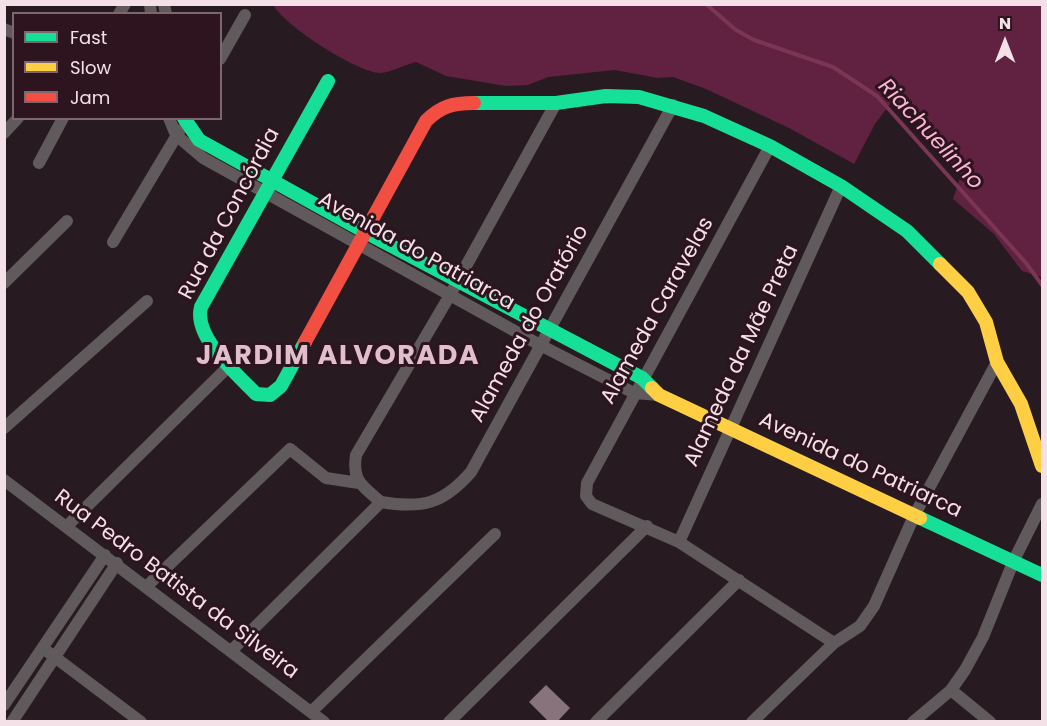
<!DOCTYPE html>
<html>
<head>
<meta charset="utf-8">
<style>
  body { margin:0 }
  #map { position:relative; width:1047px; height:726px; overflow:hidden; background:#271a20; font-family:Poppins,sans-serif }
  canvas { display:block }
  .frame { position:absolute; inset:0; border:6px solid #f3e1e7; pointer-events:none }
  .legend { position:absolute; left:12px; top:12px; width:210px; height:108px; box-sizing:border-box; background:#2d141f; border:2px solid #7c666f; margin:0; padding:8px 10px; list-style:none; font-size:18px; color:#f3e1e7 }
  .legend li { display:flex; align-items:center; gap:12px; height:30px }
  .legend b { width:30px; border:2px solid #7c666f }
  .north { position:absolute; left:975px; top:12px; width:60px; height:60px; -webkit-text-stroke:4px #2d141f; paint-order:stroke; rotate:0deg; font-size:16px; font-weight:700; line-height:24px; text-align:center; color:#f3e1e7 }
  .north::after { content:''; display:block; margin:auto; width:21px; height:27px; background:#f3e1e7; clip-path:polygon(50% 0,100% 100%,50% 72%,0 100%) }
</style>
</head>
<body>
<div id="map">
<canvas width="1047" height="726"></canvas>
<div class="frame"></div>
<ul class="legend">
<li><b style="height:8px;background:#16e098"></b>Fast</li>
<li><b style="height:8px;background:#ffcf43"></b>Slow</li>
<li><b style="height:8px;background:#f24e42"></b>Jam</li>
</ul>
<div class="north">N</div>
</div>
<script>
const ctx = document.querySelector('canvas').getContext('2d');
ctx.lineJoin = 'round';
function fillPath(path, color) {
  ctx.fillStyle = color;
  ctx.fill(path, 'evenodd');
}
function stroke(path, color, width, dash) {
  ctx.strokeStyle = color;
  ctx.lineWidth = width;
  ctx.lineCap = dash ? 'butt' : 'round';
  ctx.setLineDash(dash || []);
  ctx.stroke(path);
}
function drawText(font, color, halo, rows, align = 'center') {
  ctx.font = font + ' Poppins,sans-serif';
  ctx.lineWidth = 6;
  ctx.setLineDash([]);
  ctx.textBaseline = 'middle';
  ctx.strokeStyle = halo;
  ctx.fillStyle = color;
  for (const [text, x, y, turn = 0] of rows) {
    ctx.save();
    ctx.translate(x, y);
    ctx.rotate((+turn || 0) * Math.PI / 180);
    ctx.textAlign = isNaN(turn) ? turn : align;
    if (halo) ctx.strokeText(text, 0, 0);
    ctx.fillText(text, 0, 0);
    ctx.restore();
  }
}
fillPath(new Path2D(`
  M273,4L1042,5V277L1022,271L994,234L953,199L961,175C945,153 922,135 913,109L893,100L875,124L854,164L789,128L706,89L673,77L657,78L615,70L548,77L528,85L506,86L446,76L416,62C407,64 389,73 381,73C359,74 280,23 273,4Z`), '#612140');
stroke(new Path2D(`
  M706,4L736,30L754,40L833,67L877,96L1026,263L1042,285`), '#7b3655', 4);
fillPath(new Path2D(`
  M546,685L570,708L557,722H549L529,702Z`), '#88727b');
stroke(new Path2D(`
  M150,4L151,14
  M164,4L166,14
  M119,14L125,4
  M4,29L14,33
  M220,59L245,15
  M169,118L176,135L203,158L540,345L634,393L659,395
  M4,133L18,118
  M770,146L587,483L586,496L592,504L679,542L834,643
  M39,163L63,118
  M113,242L180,130
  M4,283L67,221
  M4,428L147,301
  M4,480L324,722
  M381,502C422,509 443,504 471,472L673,105
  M381,502C362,486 352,481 356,455L450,295L556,103
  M67,526L229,366
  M679,542L841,186
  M147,586L290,449L326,478L359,483
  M232,650L381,502
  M48,652L141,722
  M951,690L990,722
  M4,705L105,555
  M311,712L495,534
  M12,722L117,563
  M449,722L647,526
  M596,722L739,580
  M752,722L834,643L860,626L874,606L914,516L997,362
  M913,722L951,690L965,670L983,637L1014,560L1042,504`), '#605a5c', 12);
stroke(new Path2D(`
  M474,103H556L606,96L639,97L704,116L770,146L841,186L907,231L940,264
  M184,118L199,140L365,232L642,378L652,388
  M305,342L281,386L270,395L256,394C237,374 193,337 201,307L328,81
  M920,518L1042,575`), '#16e098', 14);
stroke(new Path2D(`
  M940,264L968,292L986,322L997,362L1021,404L1042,466
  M652,388L659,395L920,518`), '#ffcf43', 14);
stroke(new Path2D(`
  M305,342L426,121C441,106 453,103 474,103`), '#f24e42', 14);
drawText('21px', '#f3e1e7', '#2d141f', [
  ["Rua da Concórdia",230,214,-62],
  ["Avenida do Patriarca",416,252,29],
  ["Alameda Caravelas",658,311,-61],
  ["Alameda do Oratório",530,324,-61],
  ["Alameda da Mãe Preta",742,356,-65],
  ["Avenida do Patriarca",860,466,25],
  ["Rua Pedro Batista da Silveira",176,585,37]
]);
drawText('italic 22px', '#f9b6d0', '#2d141f', [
  ["Riachuelinho",930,135,47]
]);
ctx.letterSpacing = '1.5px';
drawText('bold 27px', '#e0becb', '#2d141f', [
  ["JARDIM ALVORADA",338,357]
]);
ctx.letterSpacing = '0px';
</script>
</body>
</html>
